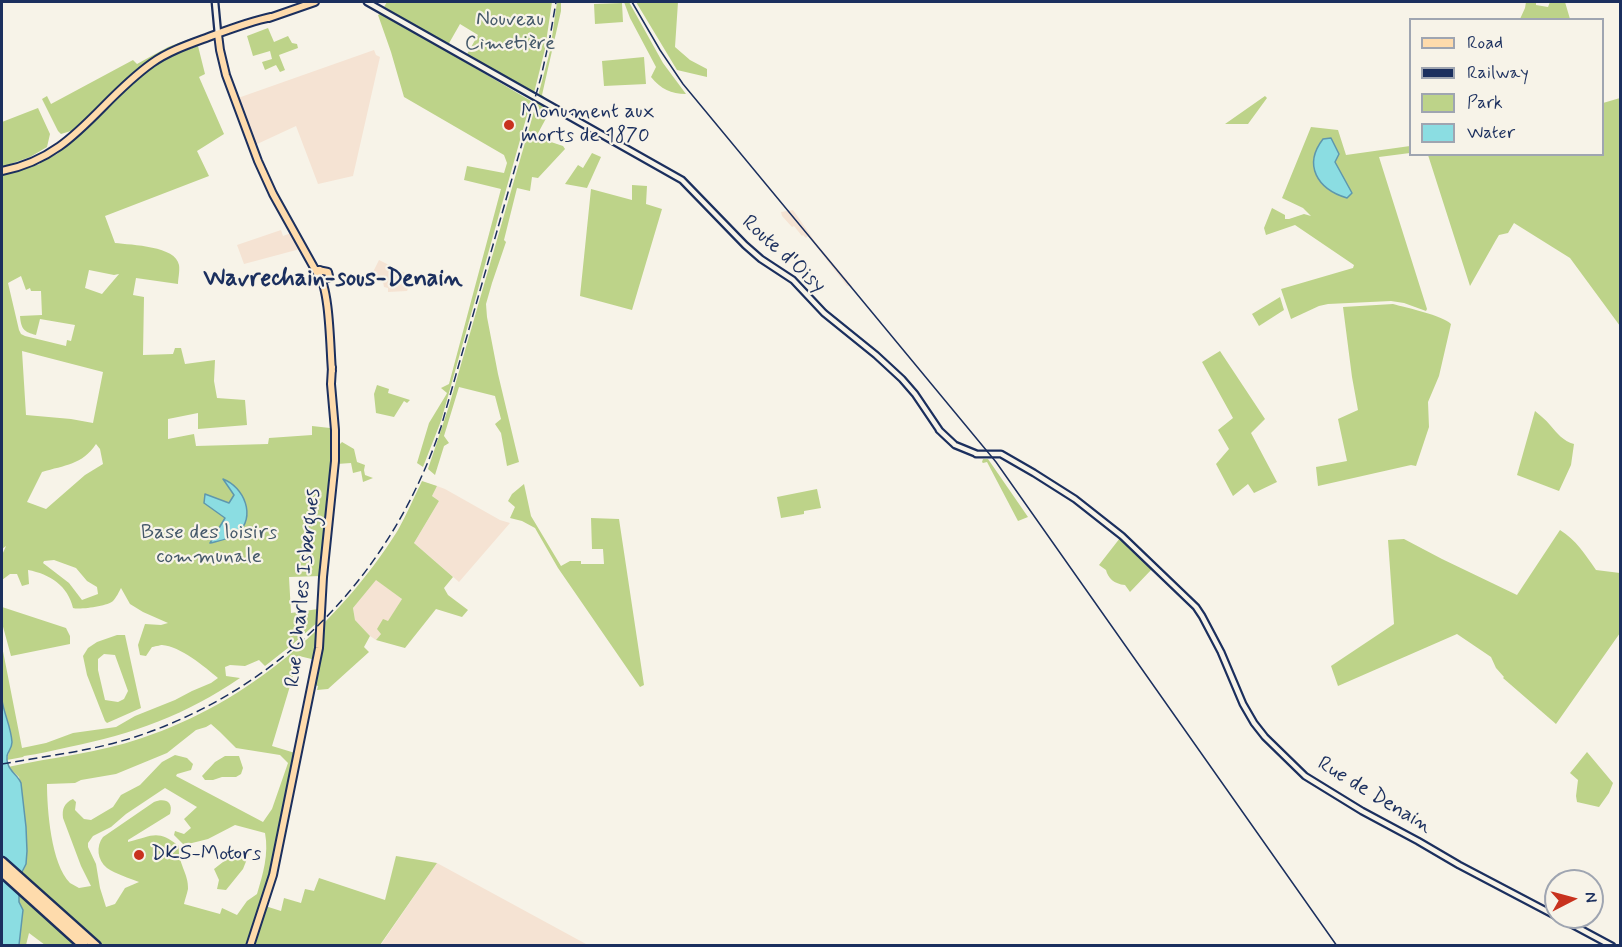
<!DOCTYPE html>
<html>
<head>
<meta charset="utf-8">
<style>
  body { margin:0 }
  #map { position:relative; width:1622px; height:947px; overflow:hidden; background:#f7f3e8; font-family:Mynerve,sans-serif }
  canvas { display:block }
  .frame { position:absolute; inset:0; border:3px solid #1b2f5e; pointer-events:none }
  .legend { position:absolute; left:1409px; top:18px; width:195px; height:138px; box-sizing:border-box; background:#f7f3e8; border:2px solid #9fa5b1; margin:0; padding:8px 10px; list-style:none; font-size:18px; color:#1b2f5e }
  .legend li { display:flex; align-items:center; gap:12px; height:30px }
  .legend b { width:30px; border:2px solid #9fa5b1 }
  .north { position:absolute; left:1544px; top:869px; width:60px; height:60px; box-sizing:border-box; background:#f7f3e8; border:2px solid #9fa5b1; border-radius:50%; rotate:84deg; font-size:16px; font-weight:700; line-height:24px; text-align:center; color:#1b2f5e }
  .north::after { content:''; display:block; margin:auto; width:21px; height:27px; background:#c8321e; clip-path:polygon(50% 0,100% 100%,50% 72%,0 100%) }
</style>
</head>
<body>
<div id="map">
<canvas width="1622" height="947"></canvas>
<div class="frame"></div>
<ul class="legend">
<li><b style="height:8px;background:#fedbac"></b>Road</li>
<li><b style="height:8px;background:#1b2f5e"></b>Railway</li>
<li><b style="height:16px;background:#bdd389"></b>Park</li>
<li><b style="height:16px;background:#8bdde2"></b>Water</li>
</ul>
<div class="north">N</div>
</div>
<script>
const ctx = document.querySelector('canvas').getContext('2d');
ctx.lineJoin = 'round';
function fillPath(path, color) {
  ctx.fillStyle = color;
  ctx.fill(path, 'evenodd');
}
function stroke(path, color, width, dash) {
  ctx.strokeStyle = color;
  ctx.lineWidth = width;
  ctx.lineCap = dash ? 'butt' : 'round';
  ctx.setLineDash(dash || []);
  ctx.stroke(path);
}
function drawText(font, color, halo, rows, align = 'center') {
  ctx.font = font + ' Mynerve,sans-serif';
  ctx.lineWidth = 4.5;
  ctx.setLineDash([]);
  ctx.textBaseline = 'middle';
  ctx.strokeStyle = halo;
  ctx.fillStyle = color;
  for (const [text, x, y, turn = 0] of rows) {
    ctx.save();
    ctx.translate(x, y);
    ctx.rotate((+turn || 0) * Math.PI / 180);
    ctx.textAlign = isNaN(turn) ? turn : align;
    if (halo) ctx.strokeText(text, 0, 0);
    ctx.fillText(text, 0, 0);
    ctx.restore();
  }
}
fillPath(new Path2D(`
  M374,50L376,55L380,57L353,176L318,184L296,126L255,145L238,98Z
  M793,210L816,243L852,286H847L808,236L806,238L803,235L802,236L794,226L792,227L782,216L781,212Z
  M281,230L283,236L291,233L300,249L244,264L237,245Z
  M379,260L413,277L407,291L388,292V288L384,287L383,282H375V272H373Z
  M437,486L445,489L500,520L510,523L459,582L414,543L439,501L432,496Z
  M376,579L402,599L381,634L376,640L370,636L355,620L353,608Z
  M437,863L586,944L591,945L380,946Z`), '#f5e3d3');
fillPath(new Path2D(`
  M387,2H552L545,49L534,93L466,56L478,35L460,24L448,45L384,7Z
  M557,2H561V11L542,95L553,105L538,96L550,51Z
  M624,2H629L663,63L686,94C671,94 661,89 651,77L656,67L630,18Z
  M636,2H678L675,47L690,60L707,69V77L677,70Z
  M1526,2H1536V5L1548,7L1550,2H1565L1570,19H1520L1525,8Z
  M622,3L623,22L595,24L594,4Z
  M382,13L531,101L441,421L423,467L417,463L429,423L446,395L447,393L441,388L449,384L501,189L464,180L467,166L504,173L507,163L504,155L404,97L391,52L378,15Z
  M268,28L274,42L288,36L292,43L297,44L298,48L279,55L285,70L280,72L276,65L265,70L262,62L272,59L270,51L253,56L247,36Z
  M195,37L196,39L156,57L146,64L74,130L61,134L58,131L42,99L47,96L51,104L133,60L137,64L168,47Z
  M198,46L205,74L199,77L224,134L197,151L209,176L105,216L115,243C132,245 176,246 179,265C180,271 178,279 178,284L136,278L133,295L144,297L143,355L173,354L175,348H181L185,364L215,360L214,381L217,398L245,400L247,425L198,429V413L168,419V439L194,434L196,446L268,444L269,438L312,435V426L330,428C338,442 323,553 321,576L289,577L291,613L318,609L319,621L293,644L265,666L259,660L245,666L230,665L225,667L226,676L240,678C186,715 133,734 69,747C54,750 39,754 24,756L23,757L7,760L9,751L2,700V646L22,748L46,743L73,733L116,727L135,716L175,700L192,691L211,683L218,678C205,667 180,646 162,645C161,645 153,647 152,647L146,656L140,655L138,645L145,624L161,625L168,623L143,612L130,604L121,588C119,592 116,598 113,601C108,606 80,610 73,608C68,586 50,574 28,570L29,584L22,586L17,574H10L2,580V555L6,546L2,549V175L40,164V162L57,154L115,98L149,68L172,55ZM89,270L114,275L119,274L102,294L85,288ZM21,276L26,290L30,288L31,291H41L42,315L20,316C21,329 24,332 36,335L40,319L75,325L71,341L67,340L66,346L25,336L21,334L19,330L8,283ZM22,351L103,372L93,423L71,419L26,415ZM96,444L100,449L103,464L85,475L46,509L27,502L42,472C65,465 82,465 96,444ZM54,560L76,568L87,581L97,587L98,594L82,600L69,583L43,563L44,561Z
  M644,57L646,84L604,86L602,61Z
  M1265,96L1267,98L1248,124H1225Z
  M1620,98V326L1570,258L1514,223L1508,233L1499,235L1496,240L1470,286L1428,155L1602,154L1603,103Z
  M537,101L551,109L536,137L563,146L565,149L538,178L532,177L530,191L517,188L504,240L506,242L492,283L486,304L487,317L498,374L519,462L507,466L501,433L495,424L501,419L495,396L459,387L444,436L449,443L444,446L435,475L428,469L449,406Z
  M38,108L50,134L47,147L30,157L2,167V121V122Z
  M1311,127L1338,130L1346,155L1410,146V153L1379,157L1427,309L1426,311L1404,303L1391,301L1328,304L1319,306L1291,319L1281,289L1353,268L1354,265L1295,225L1266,235L1264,228L1272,208L1285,215V219H1289L1304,214L1311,216L1303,208L1282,198Z
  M592,153L601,157L587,188L565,184L578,165L583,168Z
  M632,185L647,186L646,204L662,209L632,310L580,296L591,189L632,200Z
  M1280,297L1284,310L1259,326L1252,314Z
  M1393,304C1407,308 1442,315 1451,324L1439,376L1428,402L1429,427L1416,466L1411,465L1318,486L1316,467L1347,461L1338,419L1358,410L1352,377L1343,307Z
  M1220,351L1265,419L1251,433L1277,482L1254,493L1248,484L1233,496L1216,464L1229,449L1218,430L1233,418L1202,362Z
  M377,385L389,389L388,393L410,400L407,403L404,401L394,417L376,413L374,394Z
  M1535,411C1540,415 1546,420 1550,425C1557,433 1563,441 1574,444L1571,465L1559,491L1517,475Z
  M342,442L354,449L357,462L365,465L364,470L365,475L373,478L363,482L361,471L353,473L351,463L337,464L340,444Z
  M983,459H988L1028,517L1018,521L987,462L983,463L982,462Z
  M422,481L437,486L432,496L439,501L414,543L453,577L444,588L448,595L468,610L462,617L436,609L405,648L376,640L381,634L377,629L383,619L388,621L402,599L376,580L353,608L355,620L370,636L364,647L369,652L328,689L317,690L318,686L315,685L320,661L299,656L272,746L295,753L268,885L262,905L281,911L284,898L301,903L305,889L314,891L319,878L385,900L396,856L437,863L380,945H102L22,874L26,864L22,790L19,777L8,767C53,757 98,753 142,738C248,703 339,624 398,530C407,514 414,497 422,481ZM211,724L220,732L236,748L280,755L288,763L272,809L263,822L176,776L177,774L191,770L193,764L187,758L175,755L162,762L140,785L121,795L113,807L91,820L84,819L75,810L76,802L73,799C64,803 62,809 63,818L81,866L91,886L79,888C76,886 73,885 70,883C51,864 47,809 47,784L75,783L81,780L116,774L167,753L196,730L206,727ZM165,788L197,807L184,819L191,828L184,834L175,831L174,835L184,845L208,839L235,825L265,833C269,854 263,874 257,894L247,901L237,915L222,908L220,914L184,904C185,899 187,894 188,889C189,874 177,862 179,846C157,829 153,836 128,842V840L170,814C174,801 164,798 154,802L103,837C96,846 97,860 107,868C116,874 129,878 139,882L125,888L115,904L106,907L100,888L96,864L88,847V843L93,836L111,827L126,814Z
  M524,484L531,516L561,566L570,561H581V564H604L603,549H592L591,518L619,519L644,685L640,687L558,568L535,528L522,521L510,518L515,507L508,501L512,494Z
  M817,489L821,508L804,511V514L781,518L777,497Z
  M1560,530C1576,540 1585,554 1596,570L1620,573V633L1556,724L1503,678L1504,677L1496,668L1491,657L1457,634L1338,686L1331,666L1394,624L1388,540L1404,539L1442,559L1517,595Z
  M1120,538L1152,569L1130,592L1125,585C1114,584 1108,578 1106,570L1099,565Z
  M2,607L66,628L70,636V644L11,656L2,623Z
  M117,635H125L141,708L107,723L105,721L87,675L83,656L88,648L97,642ZM104,654L115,655L128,691L124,699L118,702L105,700L98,670V659Z
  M1587,752L1613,783L1609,793L1599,807L1577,802L1576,796L1578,780L1570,773Z
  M225,756H239L243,768L241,774L236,777H222L213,780H205L202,776L215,762Z
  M243,850L248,851L249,854L243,869L226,890L217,889L219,880L214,869L232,855Z
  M19,895L78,945H45L29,933L26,945H19L23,910L19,902Z`), '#bdd389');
const water = new Path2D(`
  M1331,138L1339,154L1335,162L1352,193L1347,198C1317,189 1303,165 1323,139Z
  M223,479C244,487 257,517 237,534C230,539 218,541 210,543L225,518L204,503L205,494L229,503L234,495Z
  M2,700C4,714 11,727 12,742C12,751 4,752 8,764C10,772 18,775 21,783L26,827L27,851L26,864L22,872L19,893V902L23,910L19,945H2Z`);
fillPath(water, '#8bdde2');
stroke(water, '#5e97ad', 1.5);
const minor = new Path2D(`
  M215,2L218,34
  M367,2L682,180L745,245L761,259L793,280L824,313L876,355L902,379L915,394L940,431
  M939,430L955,445L977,454
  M976,454H1001L1034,473L1075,499L1122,536L1196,607L1202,616L1221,652L1243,704L1254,723L1265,737L1305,776L1362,811L1418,841L1459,865L1556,916
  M1558,917L1612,946`);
const major = new Path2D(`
  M269,18L315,2
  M218,34L220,50L226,75L258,161L273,194L317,273
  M2,171C74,157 97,102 152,63C170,50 193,43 214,35C233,28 252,21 271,17
  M318,270L328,272L329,276L328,278
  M320,270L318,274C330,287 330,350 332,371
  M250,946L273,875L319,648L323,577L335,461V430L331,384L332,367`);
const highway = new Path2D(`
  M2,862L96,946
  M2,872L84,946`);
stroke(minor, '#1b2f5e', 9);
stroke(major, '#1b2f5e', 10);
stroke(highway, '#1b2f5e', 13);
stroke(minor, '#f7f3e8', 4.5);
stroke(major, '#fedbac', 6);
stroke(highway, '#fedbac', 8);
stroke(new Path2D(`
  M632,2L660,50L683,84L996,462L1337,946`), '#1b2f5e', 1.5);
stroke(new Path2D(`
  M2,764C46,756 92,751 135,737C283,688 392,573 441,427L541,77L550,37L556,2`), '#1b2f5e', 1.5, [9, 4.5]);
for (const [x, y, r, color] of [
  [509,125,6,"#c8321e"],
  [139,855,6,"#c8321e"]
]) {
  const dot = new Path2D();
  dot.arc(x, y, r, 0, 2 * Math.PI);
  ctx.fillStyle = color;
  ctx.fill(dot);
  stroke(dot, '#f7f3e8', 2);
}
drawText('21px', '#445869', '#f7f3e8', [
  ["Nouveau",510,21],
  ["Cimetière",510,45],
  ["Base des loisirs",209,534],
  ["communale",209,558]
]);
drawText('21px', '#1b2f5e', '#f7f3e8', [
  ["Monument aux",521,113],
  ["morts de 1870",521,137],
  ["DKS-Motors",151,855]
], 'left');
drawText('21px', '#1b2f5e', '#f7f3e8', [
  ["Route d'Oisy",783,255,42],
  ["Rue Charles Isbergues",304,588,-84],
  ["Rue de Denain",1374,796,31]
]);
drawText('bold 24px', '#1b2f5e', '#f7f3e8', [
  ["Wavrechain-sous-Denain",333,280]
]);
</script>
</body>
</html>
